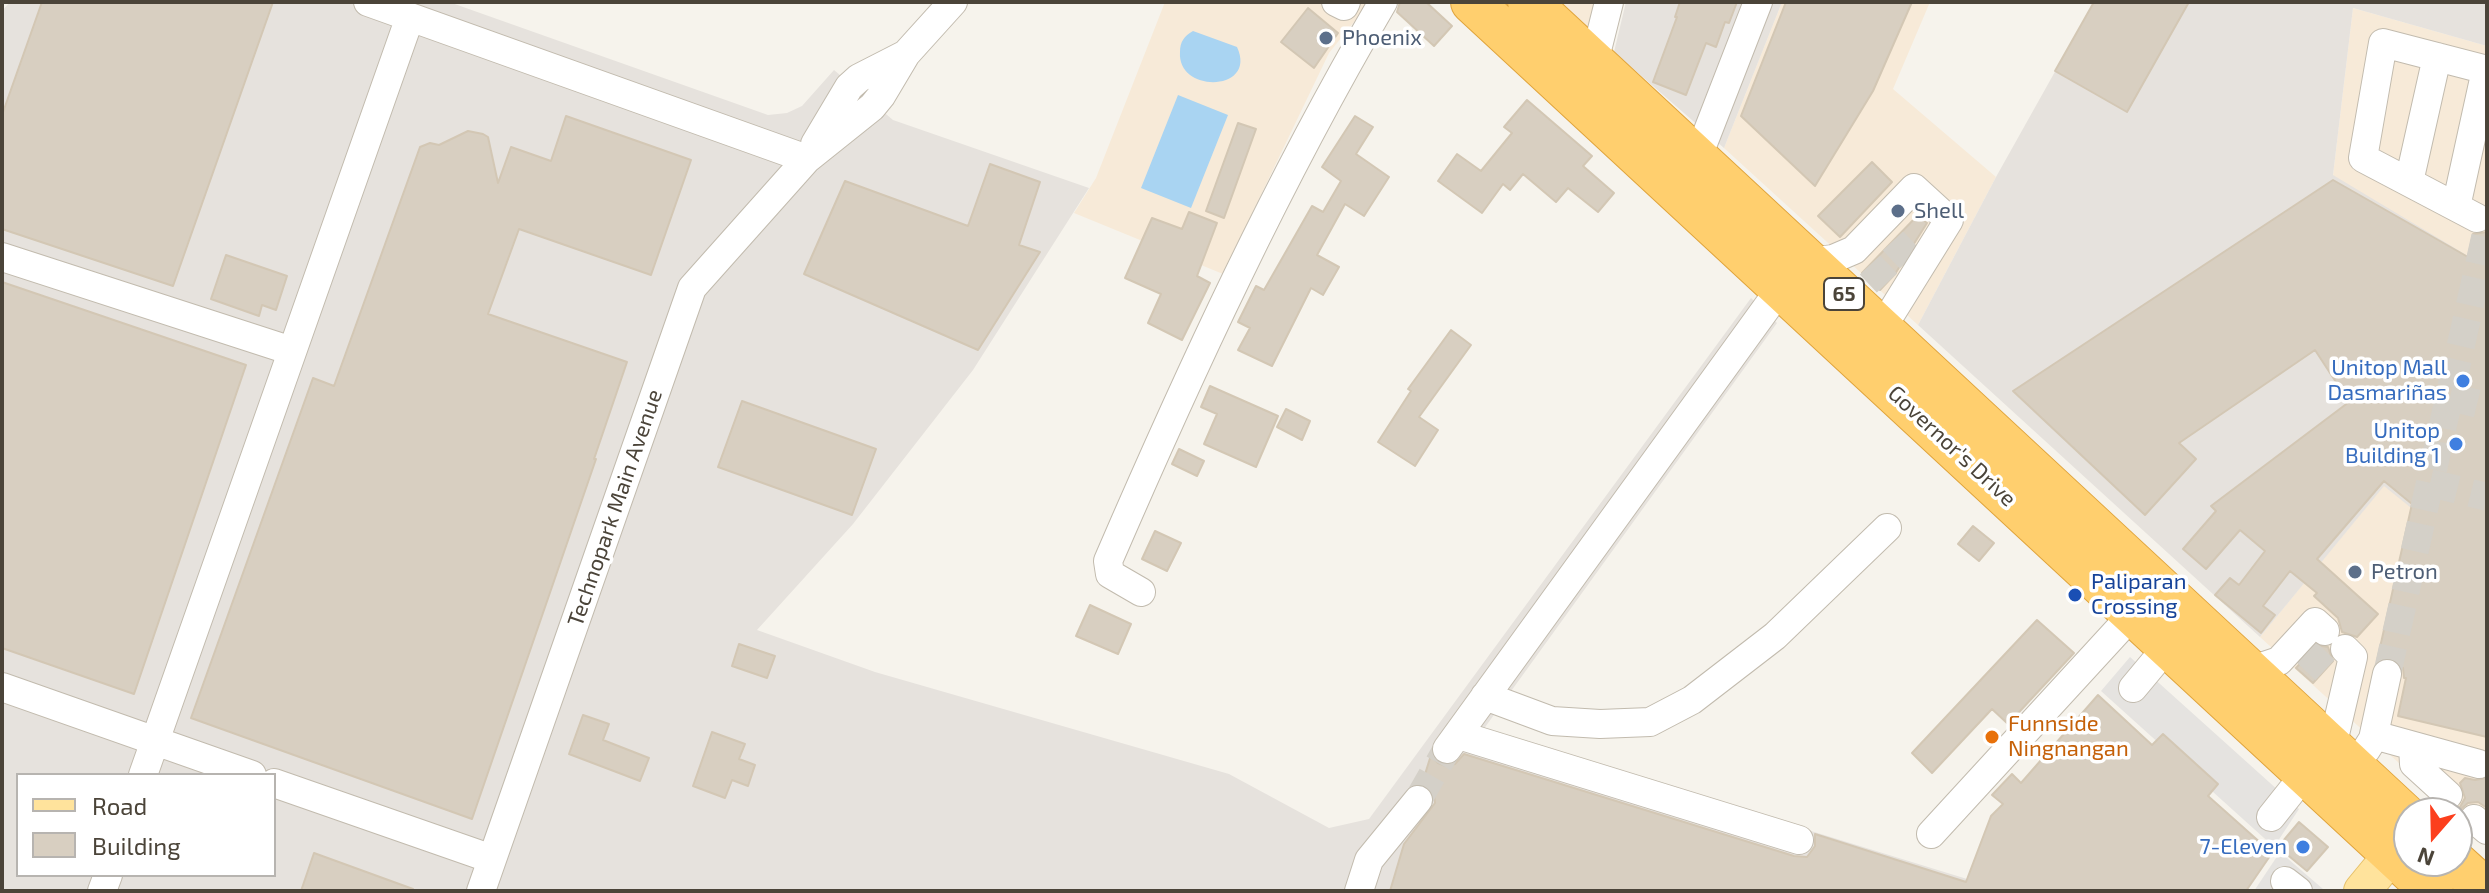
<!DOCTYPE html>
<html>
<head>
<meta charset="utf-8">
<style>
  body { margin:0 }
  #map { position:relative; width:2489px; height:893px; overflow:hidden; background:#f6f3ec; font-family:"Exo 2",sans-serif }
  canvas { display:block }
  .frame { position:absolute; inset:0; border:4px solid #4b4439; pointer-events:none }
  .legend { position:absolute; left:16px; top:773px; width:260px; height:104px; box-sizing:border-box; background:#fff; border:2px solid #b7b4b0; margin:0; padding:10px 14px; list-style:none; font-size:24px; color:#4b4439 }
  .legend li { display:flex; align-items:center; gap:16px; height:40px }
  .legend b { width:40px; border:2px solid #b7b4b0 }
  .north { position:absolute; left:2393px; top:797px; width:80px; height:80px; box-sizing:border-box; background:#fff; border:2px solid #b7b4b0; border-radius:50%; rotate:200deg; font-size:22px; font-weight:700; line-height:32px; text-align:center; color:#4b4439 }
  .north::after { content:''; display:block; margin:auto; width:28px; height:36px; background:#fc3f1d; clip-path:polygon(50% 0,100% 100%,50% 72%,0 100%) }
</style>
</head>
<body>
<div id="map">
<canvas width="2489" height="893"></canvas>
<div class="frame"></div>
<ul class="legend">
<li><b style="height:10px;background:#ffe39c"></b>Road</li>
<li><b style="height:22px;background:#d8cfc1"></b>Building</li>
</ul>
<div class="north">N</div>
</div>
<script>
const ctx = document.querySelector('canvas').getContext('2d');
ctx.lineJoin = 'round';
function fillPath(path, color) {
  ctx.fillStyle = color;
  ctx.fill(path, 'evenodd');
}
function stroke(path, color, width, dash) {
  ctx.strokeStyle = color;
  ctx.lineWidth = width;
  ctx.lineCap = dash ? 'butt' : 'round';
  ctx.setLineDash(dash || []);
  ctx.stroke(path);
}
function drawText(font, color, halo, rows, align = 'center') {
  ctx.font = font + ' "Exo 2",sans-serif';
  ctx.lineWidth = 7;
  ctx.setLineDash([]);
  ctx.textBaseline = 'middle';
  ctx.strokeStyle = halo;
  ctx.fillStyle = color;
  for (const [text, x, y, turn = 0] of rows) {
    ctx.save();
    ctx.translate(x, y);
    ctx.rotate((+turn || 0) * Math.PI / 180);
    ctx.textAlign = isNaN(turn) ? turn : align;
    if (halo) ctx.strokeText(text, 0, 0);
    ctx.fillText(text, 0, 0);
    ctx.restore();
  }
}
fillPath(new Path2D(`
  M1165,2H1370L1329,53L1223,274L1074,213L1096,178Z
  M1559,2H1595L1588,29Z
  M1782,2H1930L1893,89L1996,177L1918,325L1724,148Z
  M2353,8L2487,46V843L2457,816V813H2454L2260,637L2384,485L2410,506L2333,175Z`), '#f7ead8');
fillPath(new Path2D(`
  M10,2H449L768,115L787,113L802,106L834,70L893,120L1089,188L973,370L853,524L757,630L875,672L1229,774L1329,828L1369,819L1751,298L1777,323L1483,730L1967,879L1963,891H2V11ZM18,775H274V875H18Z
  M1626,2H1782L1724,148L1614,52Z
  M2094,2H2487V46L2353,8L2333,175L2468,256L2410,507L2384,486L2260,637L1918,325L1996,177Z`), '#e6e2dd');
fillPath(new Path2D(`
  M2130,657L2299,809L2274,847L2101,691Z
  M2280,852L2323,889L2321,891H2254Z`), '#e5e3e0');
fillPath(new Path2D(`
  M1193,31L1237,47C1258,92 1177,94 1180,52C1180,42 1184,36 1193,31Z
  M1178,95L1228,115L1191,208L1141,188Z`), '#a9d4f2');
const building = new Path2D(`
  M42,2H273L173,286L2,229V115Z
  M1400,2H1426L1452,26L1434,46L1397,12Z
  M1680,2H1737L1729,23L1725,22L1716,47L1706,43L1686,95L1653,82L1677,17H1675Z
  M1786,2H1912L1873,91L1815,186L1741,116Z
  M2094,2H2189L2127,112L2055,71Z
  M1308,8L1338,33L1314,68L1281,42Z
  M1527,100L1592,156L1583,166L1614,193L1598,212L1568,188L1556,202L1523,174L1510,190L1503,184L1482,213L1438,181L1457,154L1481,171L1512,133L1504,127Z
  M566,116L691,160L651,275L519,229L488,314L627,362L594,459H596L472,819L191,718L313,378L334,386L420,147L430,143L439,145L468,131L483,134L488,137L498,183L511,147L551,161Z
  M1355,116L1373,127L1356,154L1389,177L1364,216L1345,204L1317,255L1339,267L1323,295L1311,288L1272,366L1238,350L1250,328L1238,322L1256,286L1264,290L1312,206L1323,212L1341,181L1322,167Z
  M1238,123L1256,129L1224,218L1206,211Z
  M1872,162L1892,182L1840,237L1818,216Z
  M990,164L1040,182L1019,245L1040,252L978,350L804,274L845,181L968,226Z
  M2333,180L2468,257L2473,234L2487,232V737L2398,716L2406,678H2404L2403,668L2391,658L2377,661L2412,504L2384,481L2317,559L2378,614L2357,637L2342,632L2338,618L2314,596L2317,593L2290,571L2263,606L2275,615L2261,633L2215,595L2230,578L2239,585L2265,551L2240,530L2206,569L2183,549L2216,511L2211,506L2349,402L2315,350L2179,443L2196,459L2145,515L2013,391Z
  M1189,212L1217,223L1197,276L1210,283L1182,340L1148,323L1161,294L1125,278L1152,218L1182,229Z
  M1918,215L1927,223L1895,274L1880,290L1862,273Z
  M226,255L287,276L276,310L262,305L259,316L211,299Z
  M2,282L246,365L134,694L2,648Z
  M1451,330L1471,345L1419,417L1438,430L1415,466L1378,442L1411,391L1408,389Z
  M1210,386L1278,416L1256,467L1204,444L1217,414L1201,407Z
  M742,401L876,449L852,515L718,467Z
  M1286,409L1310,421L1302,440L1277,427Z
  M1179,449L1204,461L1197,476L1172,464Z
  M1973,526L1994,543L1979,561L1958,544Z
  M1155,531L1181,543L1167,571L1142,559Z
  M1090,605L1131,624L1118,654L1076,636Z
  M2037,620L2074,653L2008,724L1992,709L1932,773L1912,753Z
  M739,644L775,656L767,678L732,666Z
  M2317,645L2328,647L2333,661L2313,683L2296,668Z
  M2098,695L2152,745L2163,734L2218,784L2208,796L2272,853L2246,891H1390L1404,844L1435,803L1434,793L1422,784L1431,755L1438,763L1446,766L1455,764L1464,754L1794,856L1807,857L1815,846V834L1966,882L1991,816L2003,804L1992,795L2012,774L2021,783Z
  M583,715L609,724L603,740L649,758L640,781L569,754Z
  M712,732L745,744L739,759L755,765L748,786L732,780L725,798L693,786Z
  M2465,778L2475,780L2487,778V808L2478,802L2468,803L2461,809L2458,822L2457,813H2432L2436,807L2445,812L2460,807L2465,798L2460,783Z
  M2299,822L2328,847L2307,871L2278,847Z
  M314,853L413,889L412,891H301Z`);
fillPath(building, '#d8cfc1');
stroke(building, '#d3c7b4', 2);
stroke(new Path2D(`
  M1893,241L1910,259
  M1870,265L1887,283
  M2450,397L2487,406
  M2430,483L2487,497
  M2306,652L2325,670
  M2387,674L2487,229
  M1418,800L1447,749`), '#d4d0c8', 28, [28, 14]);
const minor = new Path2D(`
  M368,2L807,159
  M1336,2L1344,6L1346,2
  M1594,62L1609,2
  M815,144L849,87L859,78L906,54
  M1679,166L1704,141L1758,2
  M2409,182L2437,57
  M2456,207L2486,70
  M2477,218L2363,158L2383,43L2487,70
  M2,257L292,351
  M1810,262L1833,259L1854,250L1914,188L1949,220L1872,344
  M1141,592L1110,574L1108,561C1191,369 1277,183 1383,2
  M2249,671L2279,661L2315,622L2325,631
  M2,687L252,775
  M2133,688L2168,646L2165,630
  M1485,696L1552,721L1600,724L1650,722L1692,700L1775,636L1887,528
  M1459,735L1799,840
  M2374,735L2479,764
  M2413,746L2414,764L2448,795
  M2332,747L2353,657L2345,649
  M1447,749L1781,288
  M2366,750L2373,739L2387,674
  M143,775L410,17
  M274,783L492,859
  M2271,817L2306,773
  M2474,819L2487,830
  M1931,834L2144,602
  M2285,881L2298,891
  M102,891L108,875
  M481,891L692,288L807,159L872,107L881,96L906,54L953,2
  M1359,891L1369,860L1418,800`);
const major = new Path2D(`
  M2362,891L2409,834`);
const highway = new Path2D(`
  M1472,2L2432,891
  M1529,2L2409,819
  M2454,861L2487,891`);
stroke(minor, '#c2bbae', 30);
stroke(major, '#e6c16a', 38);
stroke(highway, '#e0a43c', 44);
stroke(minor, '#fff', 28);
stroke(major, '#ffe39c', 36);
stroke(highway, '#ffcf6e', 42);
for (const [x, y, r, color] of [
  [1326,38,8,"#5c6f8a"],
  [1898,211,8,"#5c6f8a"],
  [2463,381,8,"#3f7fe0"],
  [2456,444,8,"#3f7fe0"],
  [2355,572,8,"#5c6f8a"],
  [2075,595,8,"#1a4fb4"],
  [1992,737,8,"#e8710a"],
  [2303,847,8,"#3f7fe0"]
]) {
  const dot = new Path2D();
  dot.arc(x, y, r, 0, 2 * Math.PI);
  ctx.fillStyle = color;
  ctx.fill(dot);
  stroke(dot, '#fff', 3);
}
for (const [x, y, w] of [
  [1844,294,40]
]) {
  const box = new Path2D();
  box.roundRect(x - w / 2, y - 16, w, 32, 6);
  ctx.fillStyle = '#fff';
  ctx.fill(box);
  stroke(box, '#4b4439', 2);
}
drawText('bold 20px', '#4b4439', null, [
  ["65",1844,294]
]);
drawText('22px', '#4e5e75', '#fff', [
  ["Phoenix",1342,38],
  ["Shell",1914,211],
  ["Petron",2371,572]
], 'left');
drawText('22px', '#366cbe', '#fff', [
  ["Unitop Mall",2447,368],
  ["Dasmariñas",2447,393],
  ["Unitop",2440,431],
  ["Building 1",2440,456],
  ["7-Eleven",2287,847]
], 'right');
drawText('22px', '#4b4439', '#fff', [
  ["Governor's Drive",1952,446,43],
  ["Technopark Main Avenue",615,508,-71]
]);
drawText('22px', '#164399', '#fff', [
  ["Paliparan",2091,582],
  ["Crossing",2091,607]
], 'left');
drawText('22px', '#c56008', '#fff', [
  ["Funnside",2008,724],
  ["Ningnangan",2008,749]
], 'left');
</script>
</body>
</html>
